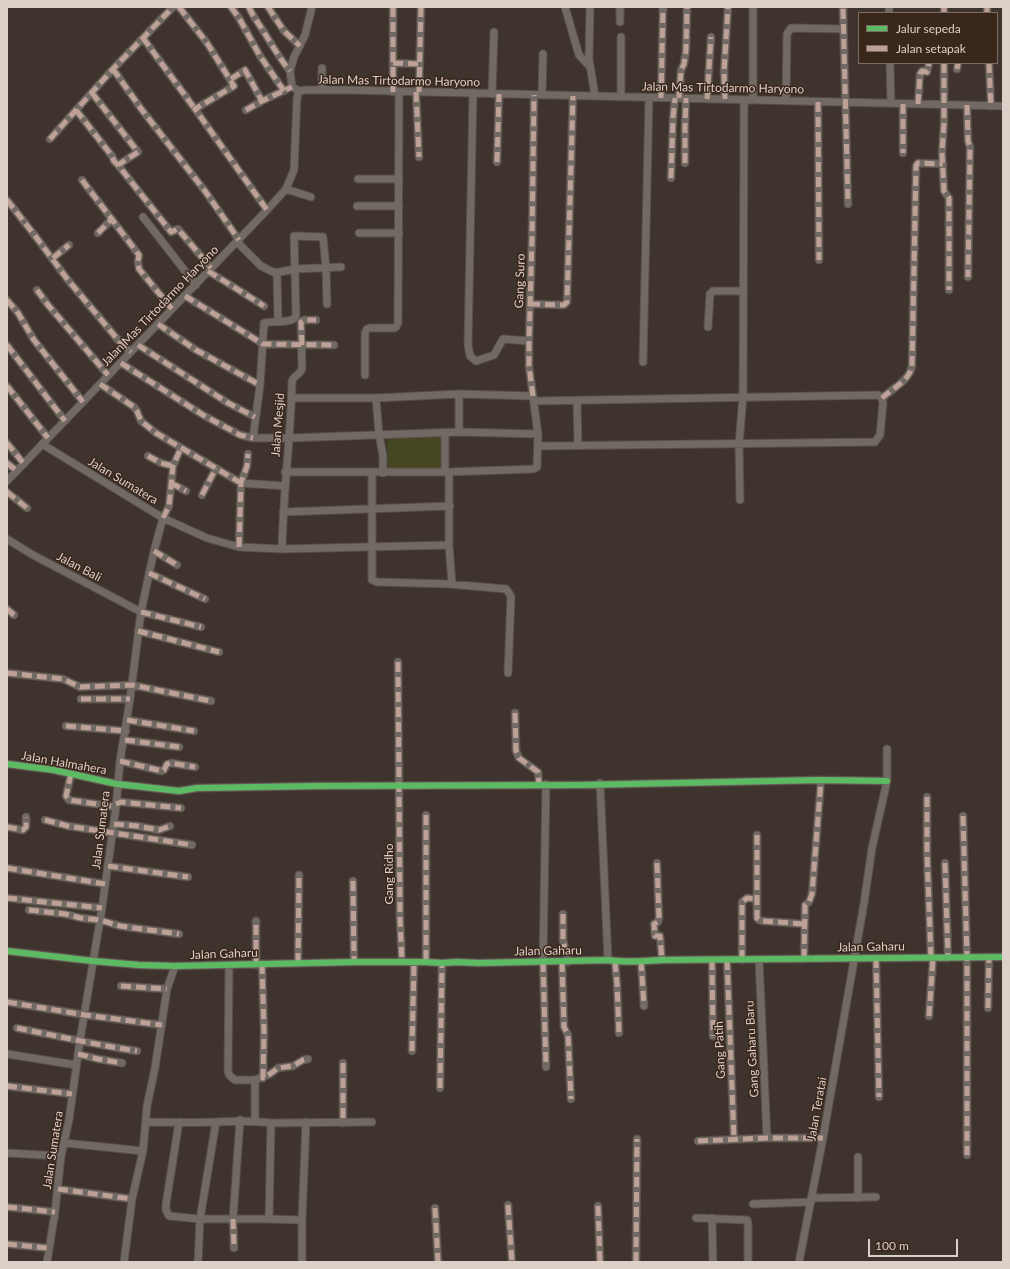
<!DOCTYPE html>
<html>
<head>
<meta charset="utf-8">
<style>
  body { margin:0 }
  #map { position:relative; width:1010px; height:1269px; overflow:hidden; background:#3e332d; font-family:Lato,sans-serif }
  canvas { display:block }
  .frame { position:absolute; inset:0; border:8px solid #ddd0c9; pointer-events:none }
  .legend { position:absolute; left:858px; top:12px; width:140px; height:52px; box-sizing:border-box; background:#3a271c; border:1px solid #7b6b61; margin:0; padding:5px 7px; list-style:none; font-size:12px; color:#ddd0c9 }
  .legend li { display:flex; align-items:center; gap:8px; height:20px }
  .legend b { width:20px; border:1px solid #7b6b61 }
  .scale { position:absolute; left:868px; top:1239px; width:90px; height:18px; box-sizing:border-box; border:2px solid #ddd0c9; border-top:0; padding-left:5px; font-size:12px; line-height:14px; white-space:nowrap; color:#ddd0c9; -webkit-text-stroke:3px #3a271c; paint-order:stroke }
</style>
</head>
<body>
<div id="map">
<canvas width="1010" height="1269"></canvas>
<div class="frame"></div>
<ul class="legend">
<li><b style="height:5px;background:#5cba63"></b>Jalur sepeda</li>
<li><b style="height:5px;background:#bda197"></b>Jalan setapak</li>
</ul>
<div class="scale">100 m</div>
</div>
<script>
const ctx = document.querySelector('canvas').getContext('2d');
ctx.lineJoin = 'round';
function fillPath(path, color) {
  ctx.fillStyle = color;
  ctx.fill(path, 'evenodd');
}
function stroke(path, color, width, dash) {
  ctx.strokeStyle = color;
  ctx.lineWidth = width;
  ctx.lineCap = dash ? 'butt' : 'round';
  ctx.setLineDash(dash || []);
  ctx.stroke(path);
}
function drawText(font, color, halo, rows, align = 'center') {
  ctx.font = font + ' Lato,sans-serif';
  ctx.lineWidth = 3;
  ctx.setLineDash([]);
  ctx.textBaseline = 'middle';
  ctx.strokeStyle = halo;
  ctx.fillStyle = color;
  for (const [text, x, y, turn = 0] of rows) {
    ctx.save();
    ctx.translate(x, y);
    ctx.rotate((+turn || 0) * Math.PI / 180);
    ctx.textAlign = isNaN(turn) ? turn : align;
    if (halo) ctx.strokeText(text, 0, 0);
    ctx.fillText(text, 0, 0);
    ctx.restore();
  }
}
fillPath(new Path2D(`
  M442,435L443,471L388,472L387,436Z`), '#454723');
const minor = new Path2D(`
  M179,7L207,43L234,86L195,109L267,210
  M231,7L239,18L260,56L284,91
  M249,7C252,15 257,21 262,29C271,43 279,58 290,71
  M268,7L284,31L300,46
  M565,7L579,55L590,67
  M590,7L589,59L595,96
  M889,7V13
  M944,7V13
  M843,9L848,204
  M987,13V7
  M620,22V7
  M621,37V97
  M143,38L195,109
  M393,63L419,64
  M890,63L891,103
  M944,63V123L942,152L944,191L949,198V290
  M989,63L991,106
  M322,68V90
  M113,69L142,110L205,191L239,240
  M957,69L958,63
  M231,79L245,70L262,101
  M299,91L306,90H348L1003,106
  M299,91L292,87L290,71L294,57L305,35L312,7
  M393,92V7
  M416,92L419,157
  M419,92L421,7
  M92,93L138,152L118,165L171,232L178,229L211,268
  M473,93L468,345L470,356L476,361L494,355L503,339L529,341
  M492,94L494,32
  M542,95L543,54
  M661,98L663,7
  M679,98L681,70L684,64L686,50L687,7
  M707,99L711,37
  M725,99L724,72L728,7
  M753,100V7
  M786,101L787,34L791,28L843,29
  M818,102L819,260
  M903,104V153
  M918,104L920,74L922,71L927,72L929,63
  M967,105L968,141L970,147L968,277
  M76,110L112,156L114,161L118,165
  M246,110L262,101L287,89
  M50,139L113,69L173,7
  M497,162L499,94
  M685,163V126L686,98
  M671,178L673,118L675,98
  M358,179H399
  M82,180L139,255L138,261L139,269L172,309
  M286,189L311,197
  M7,200L36,237L68,280L119,341L131,352
  M357,206H399
  M143,217L196,285
  M98,233L112,219
  M359,233H399
  M237,242L261,266L275,273L295,269L341,267
  M53,258L69,245
  M208,271L264,306
  M277,272L278,320
  M37,290L48,305L108,375
  M185,296L263,344L334,345
  M7,300L18,313L34,340L83,402
  M327,304L326,268L323,237L294,236L296,315L295,318C288,324 274,320 264,323L260,385L253,438H290L459,432L538,434
  M530,304L564,305L567,302L573,96
  M158,324L196,350L260,385
  M708,327L710,294L713,291H743
  M7,345L65,421
  M138,345L228,403L255,417
  M643,362L649,98
  M121,363L203,415L240,435L253,438
  M365,375V333L367,329L370,328H394L396,327L398,323L399,92
  M100,384L134,407L137,411L141,421L156,433L241,483L285,486
  M7,386L48,438
  M459,394V432
  M292,398H376L459,394L533,396
  M376,398L379,434L383,456V473
  M882,398C892,389 910,380 912,366L916,166L918,163L943,164
  M577,400L578,445
  M534,401L878,395L882,398L883,403L880,435L875,442L538,446
  M445,433V472
  M7,443L24,464
  M42,444L163,518L207,538L239,547L282,549L449,545
  M148,456L161,463L173,466
  M7,463L17,471
  M285,472H449L533,469L537,467L538,434L529,366V341L532,239L534,95
  M372,472V580L377,582L449,584L506,589L509,593L511,597L508,673
  M449,472V545L452,584
  M7,481L267,210L286,189L294,170L297,98L299,91
  M171,483L186,491
  M7,492L27,508
  M202,495L216,468
  M740,500L739,444L743,397L744,100
  M283,512L450,506
  M7,539L33,555L141,612L201,627
  M239,547L241,483L247,466L248,454
  M282,549C283,493 291,437 292,381C294,375 300,375 302,369L301,322L304,320H316
  M154,551L177,565
  M149,573L205,599
  M7,609L14,615
  M138,631L219,652
  M398,662L400,919L402,962
  M7,673L63,679L80,687L132,685L211,701
  M81,699H130
  M515,713L516,751L519,758L538,772L539,784
  M127,720L194,731
  M66,726L126,731
  M125,740L179,747
  M120,761L162,771L164,770L167,764L171,763L195,767
  M7,764L54,770L117,784L179,791L197,788L315,786L579,785L821,780L887,781
  M71,774L66,796L69,800L116,807
  M600,783L608,960
  M546,784L543,962L546,1067
  M927,797V854L931,958
  M116,804L121,802L181,808
  M426,815V962
  M963,816L967,958V1155
  M45,820L68,826L192,845
  M114,824L137,826L159,830L170,826
  M7,827L23,830L26,827V817
  M757,835V918L759,920L763,921L804,924
  M657,863L659,918L658,922L654,924L655,936H660L662,960
  M945,863L948,958
  M108,866L188,877
  M7,868L105,884
  M353,881L354,962
  M7,898L102,908
  M29,910L65,914L81,918L100,920L120,926L179,934
  M563,914V940L568,962
  M7,951L93,961L139,965L175,966L354,962H426L442,963L456,962L479,963L608,960C625,963 644,961 662,960L1003,957
  M876,958L879,1097
  M804,959L805,911V905L809,902L812,894L821,780
  M712,960L713,1036
  M727,960L734,1139
  M742,960V902L747,898L756,899
  M759,960L767,1138
  M641,961L644,1006
  M562,962L564,1027L568,1035L571,1099
  M615,962L617,984L619,1033
  M298,963L299,875
  M262,964L264,1032L263,1078
  M256,965V921
  M229,966L228,1072L230,1076L235,1080H255
  M121,986L167,989
  M7,1002L85,1015L162,1025
  M988,1008L989,957
  M929,1016L933,958
  M17,1028C57,1036 97,1045 137,1051
  M412,1051L414,962
  M7,1054L76,1065
  M78,1054L98,1059L122,1063
  M343,1063V1123
  M7,1086L72,1094
  M440,1088L442,963
  M255,1120V1080L270,1074L278,1068L293,1066L303,1060L308,1059
  M146,1122C169,1122 192,1123 215,1122C234,1121 252,1120 271,1123L372,1122
  M179,1122L166,1204V1210L169,1216L200,1219H269L302,1220
  M698,1141L767,1138H823
  M65,1143L143,1151L147,1106L155,1068L167,989L175,966
  M7,1153L61,1156
  M858,1157V1198
  M58,1189L132,1199
  M811,1198L876,1197
  M753,1204L811,1202
  M508,1205L512,1262
  M598,1206L600,1262
  M7,1207L55,1212
  M435,1208L438,1262
  M696,1218L747,1220L748,1223V1262
  M712,1218L713,1262
  M269,1219L271,1123
  M7,1244L48,1248
  M234,1248L233,1219L240,1120
  M47,1262L55,1212L61,1156L69,1120L80,1040L102,908L116,807L120,761L130,699L141,612L154,551L163,518L169,506L173,466L181,448
  M124,1262L132,1199L143,1151
  M198,1262L200,1219L216,1122
  M302,1262V1220L306,1122
  M636,1262L637,1139
  M799,1262L823,1138L864,903L872,848L887,781V749`);
stroke(minor, '#584f49', 9);
stroke(minor, '#716963', 7);
stroke(new Path2D(`
  M179,7L207,43L234,86L195,109L267,210
  M231,7L239,18L260,56L284,91
  M249,7C252,15 257,21 262,29C271,43 279,58 290,71
  M268,7L284,31L300,46
  M944,7V13
  M843,9L848,204
  M987,13V7
  M143,38L195,109
  M393,63L419,64
  M944,63V123L942,152L944,191L949,198V290
  M989,63L991,106
  M113,69L142,110L205,191L239,240
  M957,69L958,63
  M231,79L245,70L262,101
  M393,92V7
  M416,92L419,157
  M419,92L421,7
  M92,93L138,152L118,165L171,232L178,229L211,268
  M661,98L663,7
  M679,98L681,70L684,64L686,50L687,7
  M707,99L711,37
  M725,99L724,72L728,7
  M818,102L819,260
  M903,104V153
  M918,104L920,74L922,71L927,72L929,63
  M967,105L968,141L970,147L968,277
  M76,110L112,156L114,161L118,165
  M246,110L262,101L292,87
  M50,139L113,69L173,7
  M497,162L499,94
  M685,163V126L686,98
  M671,178L673,118L675,98
  M82,180L139,255L138,261L139,269L172,309
  M7,200L36,237L68,280L119,341L131,352
  M98,233L112,219
  M53,258L69,245
  M208,271L264,306
  M37,290L48,305L108,375
  M185,296L263,344L334,345
  M7,300L18,313L34,340L83,402
  M530,304L564,305L567,302L573,96
  M158,324L196,350L260,385
  M7,345L65,421
  M138,345L228,403L255,417
  M302,345L301,322L304,320H316
  M121,363L203,415L240,435L253,438
  M100,384L134,407L137,411L141,421L156,433L241,483
  M7,386L48,438
  M533,396L529,366V341L532,239L534,95
  M882,398C892,389 910,380 912,366L916,166L918,163L943,164
  M7,443L24,464
  M148,456L161,463L173,466
  M7,463L17,471
  M171,483L186,491
  M7,492L27,508
  M202,495L216,468
  M163,518L169,506L173,466L181,448
  M239,547L241,483L247,466L248,454
  M154,551L177,565
  M149,573L205,599
  M7,609L14,615
  M141,612L201,627
  M138,631L219,652
  M398,662L400,919L402,962
  M7,673L63,679L80,687L132,685L211,701
  M81,699H130
  M515,713L516,751L519,758L538,772L539,784
  M127,720L194,731
  M66,726L126,731
  M125,740L179,747
  M120,761L162,771L164,770L167,764L171,763L195,767
  M71,774L66,796L69,800L116,807
  M927,797V854L931,958
  M116,804L121,802L181,808
  M426,815V962
  M963,816L967,958V1155
  M45,820L68,826L192,845
  M114,824L137,826L159,830L170,826
  M7,827L23,830L26,827V817
  M757,835V918L759,920L763,921L804,924
  M657,863L659,918L658,922L654,924L655,936H660L662,960
  M945,863L948,958
  M108,866L188,877
  M7,868L105,884
  M353,881L354,962
  M7,898L102,908
  M29,910L65,914L81,918L100,920L120,926L179,934
  M563,914V940L568,962
  M876,958L879,1097
  M804,959L805,911V905L809,902L812,894L821,780
  M712,960L713,1036
  M727,960L734,1139
  M742,960V902L747,898L756,899
  M641,961L644,1006
  M543,962L546,1067
  M562,962L564,1027L568,1035L571,1099
  M615,962L617,984L619,1033
  M298,963L299,875
  M262,964L264,1032L263,1078L270,1074L278,1068L293,1066L303,1060L308,1059
  M256,965V921
  M121,986L167,989
  M7,1002L85,1015L162,1025
  M988,1008L989,957
  M929,1016L933,958
  M17,1028C57,1036 97,1045 137,1051
  M412,1051L414,962
  M78,1054L98,1059L122,1063
  M343,1063V1123
  M7,1086L72,1094
  M440,1088L442,963
  M698,1141L767,1138H823
  M58,1189L132,1199
  M508,1205L512,1262
  M598,1206L600,1262
  M7,1207L55,1212
  M435,1208L438,1262
  M233,1219L234,1248
  M7,1244L48,1248
  M636,1262L637,1139`), '#bda197', 5, [10, 5]);
stroke(new Path2D(`
  M7,764L54,770L117,784L179,791L197,788L315,786L579,785L821,780L887,781
  M7,951L93,961L139,965L175,966L354,962H426L442,963L456,962L479,963L608,960C625,963 644,961 662,960L1003,957`), '#5cba63', 6);
drawText('12px', '#ddd0c9', '#3a271c', [
  ["Jalan Mas Tirtodarmo Haryono",399,81,1],
  ["Jalan Mas Tirtodarmo Haryono",723,88,1],
  ["Gang Suro",520,281,-88],
  ["Jalan Mas Tirtodarmo Haryono",160,306,-46],
  ["Jalan Mesjid",278,425,-86],
  ["Jalan Sumatera",123,481,31],
  ["Jalan Bali",79,567,28],
  ["Jalan Halmahera",64,763,10],
  ["Jalan Sumatera",101,830,-83],
  ["Gang Ridho",389,874,-90],
  ["Jalan Gaharu",871,947,-1],
  ["Jalan Gaharu",548,951,-1],
  ["Jalan Gaharu",224,954,-2],
  ["Gang Gaharu Baru",752,1049,-93],
  ["Gang Patih",720,1050,-92],
  ["Jalan Teratai",817,1109,-80],
  ["Jalan Sumatera",53,1150,-81]
]);
</script>
</body>
</html>
